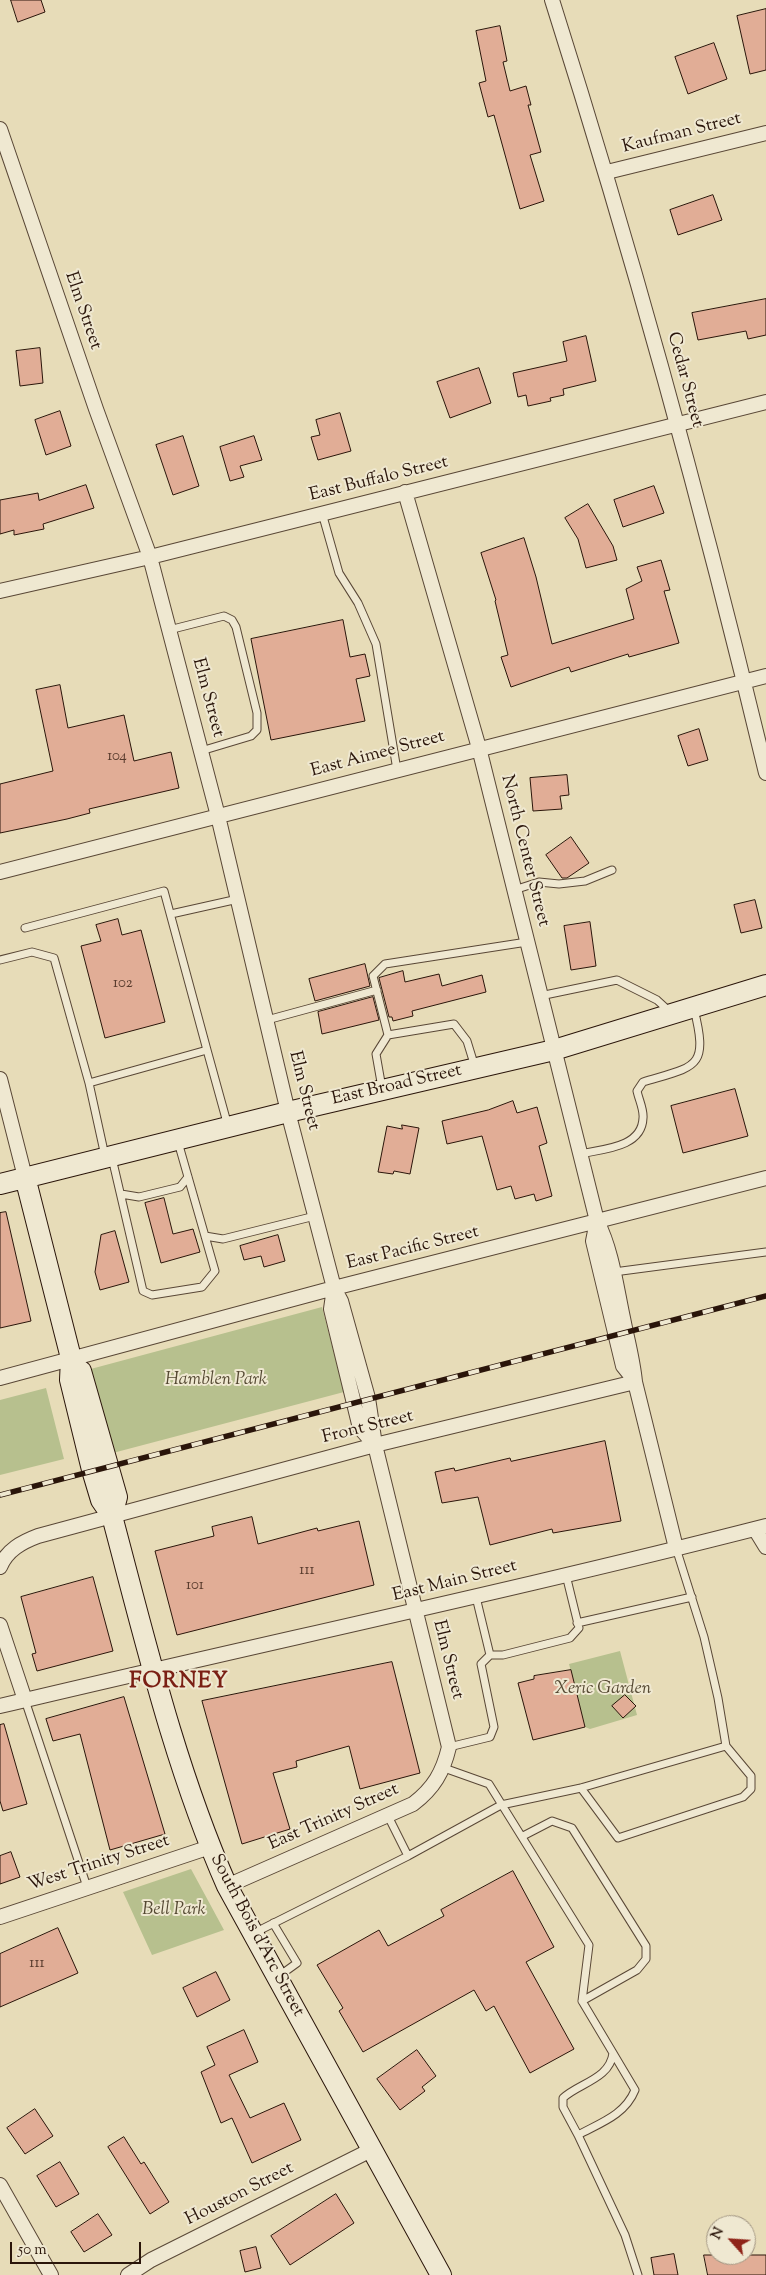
<!DOCTYPE html>
<html>
<head>
<meta charset="utf-8">
<style>
  body { margin:0 }
  #map { position:relative; width:766px; height:2275px; overflow:hidden; background:#e7dcb8; font-family:"Sorts Mill Goudy",serif }
  canvas { display:block }
  .north { position:absolute; left:706px; top:2215px; width:50px; height:50px; box-sizing:border-box; background:#efe8d1; border:1px solid #a09481; border-radius:50%; rotate:296deg; font-size:14px; font-weight:700; line-height:20px; text-align:center; color:#2a150a }
  .north::after { content:''; display:block; margin:auto; width:18px; height:22px; background:#8f2418; clip-path:polygon(50% 0,100% 100%,50% 72%,0 100%) }
  .scale { position:absolute; left:10px; top:2242px; width:131px; height:22px; box-sizing:border-box; border:2px solid #2a150a; border-top:0; padding-left:6px; font-size:15px; line-height:18px; white-space:nowrap; color:#2a150a; -webkit-text-stroke:4px #efe8d1; paint-order:stroke }
</style>
</head>
<body>
<div id="map">
<canvas width="766" height="2275"></canvas>
<div class="north">N</div>
<div class="scale">50 m</div>
</div>
<script>
const ctx = document.querySelector('canvas').getContext('2d');
ctx.lineJoin = 'round';
function fillPath(path, color) {
  ctx.fillStyle = color;
  ctx.fill(path, 'evenodd');
}
function stroke(path, color, width, dash) {
  ctx.strokeStyle = color;
  ctx.lineWidth = width;
  ctx.lineCap = dash ? 'butt' : 'round';
  ctx.setLineDash(dash || []);
  ctx.stroke(path);
}
function drawText(font, color, halo, rows, align = 'center') {
  ctx.font = font + ' "Sorts Mill Goudy",serif';
  ctx.lineWidth = 4;
  ctx.setLineDash([]);
  ctx.textBaseline = 'middle';
  ctx.strokeStyle = halo;
  ctx.fillStyle = color;
  for (const [text, x, y, turn = 0] of rows) {
    ctx.save();
    ctx.translate(x, y);
    ctx.rotate((+turn || 0) * Math.PI / 180);
    ctx.textAlign = isNaN(turn) ? turn : align;
    if (halo) ctx.strokeText(text, 0, 0);
    ctx.fillText(text, 0, 0);
    ctx.restore();
  }
}
fillPath(new Path2D(`
  M322,1307L344,1392L109,1454L87,1370Z
  M46,1388L64,1459L0,1475V1400Z
  M620,1651L637,1715L590,1729L585,1727L569,1664Z
  M191,1869L224,1930L152,1955L123,1892Z`), '#b7c08e');
const building = new Path2D(`
  M11,0H41L45,12L18,22Z
  M766,9V70L750,74L737,16Z
  M500,26L507,61L503,62L510,91L526,86L531,105H528L541,152L530,155L544,201L520,209L494,115L488,117L479,83L486,81L476,31Z
  M714,43L727,79L688,94L675,57Z
  M713,195L722,220L678,235L670,210Z
  M766,299V335L748,339L746,331L698,340L692,313Z
  M586,336L596,381L563,389L564,395L550,398L551,401L528,406L526,395L518,397L513,373L567,361L563,342Z
  M40,348L43,383L20,386L16,351Z
  M479,368L491,403L450,418L437,382Z
  M60,411L71,446L46,455L35,420Z
  M340,413L351,451L318,460L311,437L320,435L316,420Z
  M183,436L199,486L173,495L156,445Z
  M254,436L262,460L240,466L244,477L230,481L220,447Z
  M86,485L94,508L43,524L44,529L14,535V530L0,534V500L38,493L39,500Z
  M654,486L664,513L623,527L614,500Z
  M588,504L613,546L617,560L586,568L578,539L565,518Z
  M524,538L536,577L552,644L634,619L626,589L642,581L637,567L661,560L670,590L664,591L679,643L629,657L628,654L571,672L569,667L511,687L501,657L508,655L495,601L496,600L481,553Z
  M343,620L350,657L365,654L370,676L356,679L365,721L271,740L251,639Z
  M60,685L68,728L124,715L134,761L171,752L179,788L89,809L90,813L67,819L0,833V784L53,771L36,690Z
  M699,729L708,760L688,766L678,736Z
  M567,775L569,795L560,796L562,809L533,811L530,778Z
  M571,837L589,863L567,878H562L546,855Z
  M755,900L762,928L741,933L734,905Z
  M118,919L122,935L141,930L165,1022L105,1038L81,946L101,941L96,925Z
  M590,922L596,966L571,970L564,926Z
  M365,964L370,986L315,1001L309,979Z
  M403,971L405,982L439,974L442,986L482,975L486,992L412,1011L413,1016L393,1021L392,1017H389L379,978Z
  M373,997L379,1020L322,1034L318,1012Z
  M735,1089L748,1136L683,1153L671,1106Z
  M513,1101L517,1113L537,1107L547,1143L539,1146L552,1196L536,1201L534,1194L515,1199L511,1186L497,1190L482,1136L447,1144L442,1121L488,1110Z
  M402,1125L419,1128L410,1174L394,1171L393,1174L378,1172L387,1126L402,1129Z
  M164,1198L173,1234L193,1229L200,1252L161,1263L145,1203Z
  M6,1212L31,1321L0,1328V1213Z
  M115,1231L129,1282L100,1290L95,1272L101,1235Z
  M278,1235L285,1261L264,1267L261,1256L244,1260L240,1246Z
  M605,1441L621,1521L553,1533L552,1529L490,1545L478,1497L442,1503L435,1472L454,1468L455,1471L510,1458L511,1461Z
  M252,1517L258,1544L317,1528L318,1531L359,1521L374,1585L177,1635L155,1551L214,1536L212,1527Z
  M93,1577L113,1651L37,1671L32,1654L36,1653L21,1597Z
  M392,1662L420,1773L360,1789L349,1746L296,1761L297,1767L273,1773L290,1829L242,1844L202,1701Z
  M571,1670L585,1727L533,1740L518,1683L534,1679V1676Z
  M625,1695L636,1706L623,1718L612,1706Z
  M124,1697L165,1834L110,1850L80,1734L53,1741L46,1719Z
  M4,1724L27,1804L3,1811L0,1801V1725Z
  M11,1852L20,1877L0,1884V1856Z
  M513,1871L554,1947L526,1962L574,2049L530,2073L494,2006L486,2011L474,1990L363,2052L339,2011L343,2008L317,1965L379,1930L388,1946L444,1916L441,1910Z
  M58,1928L78,1973L0,2007V1954Z
  M216,1972L230,2000L197,2017L183,1988Z
  M244,2030L258,2062L229,2075L250,2118L284,2103L301,2140L252,2163L232,2118L221,2123L201,2072L215,2065L207,2047Z
  M417,2050L436,2076L422,2087L425,2091L400,2110L377,2079Z
  M35,2109L53,2136L25,2154L7,2128Z
  M124,2137L141,2164L144,2162L169,2202L150,2214L108,2147Z
  M60,2162L79,2194L56,2207L37,2176Z
  M336,2194L354,2223L290,2265L271,2236Z
  M98,2214L112,2235L84,2252L71,2232Z
  M256,2247L261,2268L245,2272L240,2251Z
  M674,2254L678,2275H654L651,2258Z
  M704,2255H766V2275H708Z`);
fillPath(building, '#e1ad96');
stroke(building, '#2a150a', 1);
const service = new Path2D(`
  M322,513L339,573L358,603L376,644L397,770
  M169,630L224,616L232,620L236,627L257,713V730L251,736L201,751
  M514,890L539,882L559,884L585,881L612,870
  M171,914L238,899
  M25,928L164,891L207,1050
  M0,960L32,952L54,958L89,1083
  M540,996L617,980L657,1000L669,1011
  M267,1020L377,990
  M475,1067L467,1041L454,1024L388,1035L373,976L385,964L527,942
  M382,1088L376,1054L388,1035
  M580,1154C602,1149 642,1148 643,1118C644,1110 639,1100 637,1091L643,1082C696,1066 709,1069 694,1009
  M105,1156L89,1083L207,1050L228,1126
  M112,1158L143,1291L152,1295L202,1287L215,1271L178,1142
  M121,1194L139,1197L180,1187L188,1177
  M205,1236L223,1239L315,1216
  M614,1272L766,1252
  M676,1548L704,1637L718,1698L726,1746
  M476,1597L490,1655H503L570,1638L579,1628L566,1575
  M577,1623L692,1597
  M25,1700L87,1887
  M449,1747L490,1737L494,1727L481,1664L490,1655
  M444,1768L489,1784L589,1945L582,2001
  M523,1836L552,1821L572,1828L646,1946V1959L637,1970L582,2001L613,2053C610,2079 579,2083 563,2098V2107L578,2135
  M408,1856L501,1805L581,1788L584,1787L726,1746L751,1776V1789L743,1797L618,1838L581,1788
  M273,1923L297,1963L279,1976
  M254,1933L408,1856L388,1816
  M613,2053L635,2090C625,2115 600,2123 578,2135L625,2235L638,2275`);
const minor = new Path2D(`
  M552,0C633,255 704,513 766,773
  M0,129L96,409L150,557L218,816L288,1112L334,1288L341,1301L368,1398L375,1445L449,1747C443,1772 434,1788 413,1804L227,1886
  M607,172L766,133
  M405,492L479,748L597,1221C612,1251 616,1285 623,1318C627,1339 633,1360 635,1382L676,1548
  M0,591L150,557L766,402
  M0,872L766,676
  M0,1079L25,1177
  M597,1221L593,1241L623,1366L635,1381
  M334,1288L331,1309L360,1428L375,1445
  M0,1378L334,1288L766,1178
  M755,1529L766,1547
  M0,1567C7,1550 22,1542 38,1536L375,1445L635,1382
  M0,1625L25,1700
  M0,1706C255,1645 512,1591 766,1526
  M0,1917L210,1847
  M0,2185L51,2275
  M128,2275L151,2260L371,2150`);
const secondary = new Path2D(`
  M25,1177L71,1358L70,1380L92,1470L101,1500L112,1516C145,1640 175,1768 227,1886L441,2275
  M0,1184L288,1112L554,1050L766,985
  M81,1371L117,1497L112,1516`);
stroke(service, '#594736', 9);
stroke(minor, '#594736', 16);
stroke(secondary, '#2a150a', 22);
stroke(service, '#efe8d1', 7);
stroke(minor, '#efe8d1', 14);
stroke(secondary, '#efe8d1', 20);
const rail = new Path2D(`
  M0,1495L766,1296`);
stroke(rail, '#2a150a', 5.5);
stroke(rail, '#efe8d1', 4, [11]);
drawText('15px', '#583b2d', null, [
  ["104",117,757],
  ["102",123,984],
  ["111",307,1571],
  ["101",195,1586],
  ["111",37,1964]
]);
drawText('18px', '#2a150a', '#efe8d1', [
  ["Kaufman Street",682,134,-14],
  ["Elm Street",82,311,71],
  ["Cedar Street",684,380,75],
  ["East Buffalo Street",379,480,-14],
  ["Elm Street",207,698,75],
  ["East Aimee Street",378,755,-15],
  ["North Center Street",524,851,76],
  ["East Broad Street",397,1086,-13],
  ["Elm Street",303,1091,76],
  ["East Pacific Street",413,1249,-14],
  ["Front Street",368,1428,-14],
  ["East Main Street",455,1582,-14],
  ["Elm Street",447,1660,76],
  ["East Trinity Street",334,1818,-24],
  ["West Trinity Street",99,1864,-18],
  ["South Bois d'Arc Street",256,1936,62],
  ["Houston Street",240,2195,-27]
]);
drawText('italic 18px', '#544832', '#efe8d1', [
  ["Hamblen Park",216,1381],
  ["Xeric Garden",603,1690],
  ["Bell Park",174,1911]
]);
ctx.letterSpacing = '1px';
drawText('bold 22px', '#7a1f14', '#efe8d1', [
  ["FORNEY",179,1683]
]);
ctx.letterSpacing = '0px';
</script>
</body>
</html>
